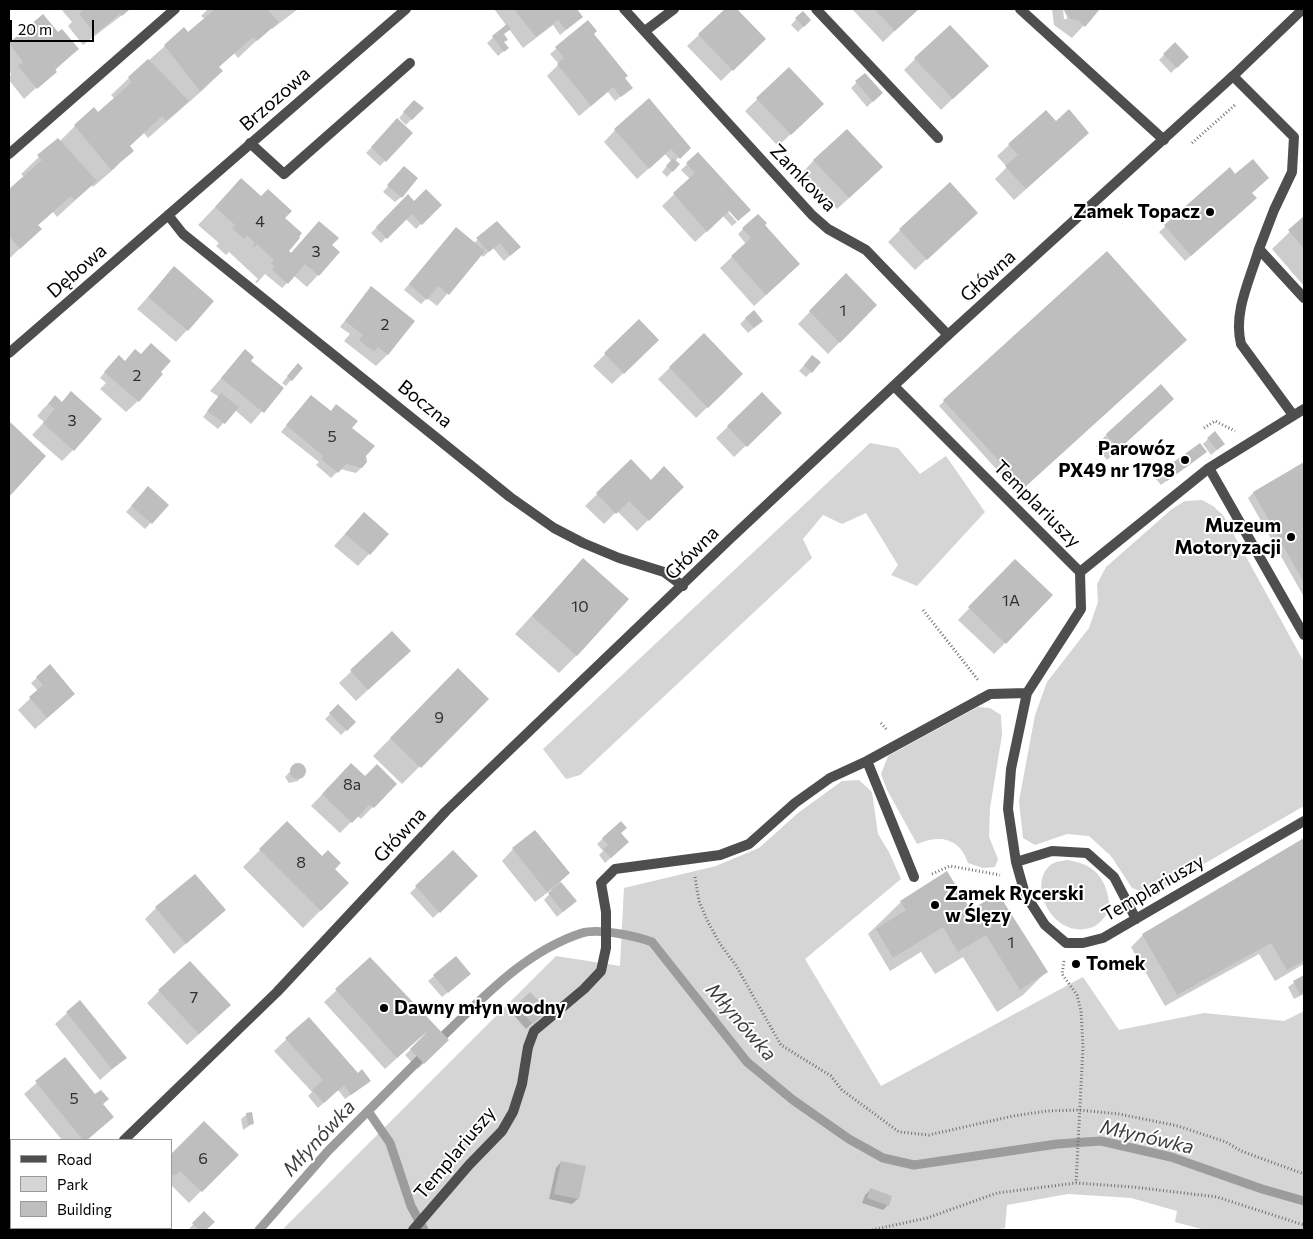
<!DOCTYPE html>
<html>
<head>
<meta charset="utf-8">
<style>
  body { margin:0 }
  #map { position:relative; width:1313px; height:1239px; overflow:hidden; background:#fff; font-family:Commissioner,sans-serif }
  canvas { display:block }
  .frame { position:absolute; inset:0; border:10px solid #000; pointer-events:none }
  .legend { position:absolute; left:10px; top:1139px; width:162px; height:90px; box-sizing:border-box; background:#fff; border:1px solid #999; margin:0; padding:6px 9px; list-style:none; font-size:15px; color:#000 }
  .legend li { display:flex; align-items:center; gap:10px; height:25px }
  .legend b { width:25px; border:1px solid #999 }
  .scale { position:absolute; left:10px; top:20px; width:84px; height:22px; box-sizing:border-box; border:2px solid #000; border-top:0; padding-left:6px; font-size:15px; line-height:18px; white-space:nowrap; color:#000; -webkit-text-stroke:4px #fff; paint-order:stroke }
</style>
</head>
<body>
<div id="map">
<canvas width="1313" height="1239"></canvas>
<div class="frame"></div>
<ul class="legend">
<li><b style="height:6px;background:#4e4e4e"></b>Road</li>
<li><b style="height:14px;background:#d5d5d5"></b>Park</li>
<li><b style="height:14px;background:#bebebe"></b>Building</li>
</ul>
<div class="scale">20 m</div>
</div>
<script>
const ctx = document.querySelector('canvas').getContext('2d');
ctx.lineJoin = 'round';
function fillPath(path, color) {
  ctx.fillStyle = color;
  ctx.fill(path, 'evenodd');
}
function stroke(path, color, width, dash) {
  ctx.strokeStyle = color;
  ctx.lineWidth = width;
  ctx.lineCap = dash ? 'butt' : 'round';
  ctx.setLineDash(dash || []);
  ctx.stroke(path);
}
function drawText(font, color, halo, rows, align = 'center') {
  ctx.font = font + ' Commissioner,sans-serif';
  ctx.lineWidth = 4;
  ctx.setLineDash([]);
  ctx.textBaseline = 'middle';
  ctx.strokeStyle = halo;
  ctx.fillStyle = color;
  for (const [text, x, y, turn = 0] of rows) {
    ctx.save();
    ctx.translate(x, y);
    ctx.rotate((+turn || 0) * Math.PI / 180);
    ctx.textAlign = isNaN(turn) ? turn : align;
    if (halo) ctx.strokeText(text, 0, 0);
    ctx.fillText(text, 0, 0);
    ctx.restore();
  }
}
fillPath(new Path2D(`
  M870,443L898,448L920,474L946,456L985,512L917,586L891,575L898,565L866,513L842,524L823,515L803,539L812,558L580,775L566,779L543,749Z
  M1202,500L1213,506L1223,515L1304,662V806L1157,891L1145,893L1132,888L1111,856L1089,836L1067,834L1035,845L1023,838L1019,801L1035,715L1047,682L1089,628L1098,602L1097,584L1106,567L1172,509L1185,501Z
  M978,707L990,708L1001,715L1002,735L990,808L989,837L998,859L995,867L983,868L968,863C960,838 940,834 917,844L887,790L881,774L888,756Z
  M859,780L872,792L878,834L889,852L901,879L805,959L881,1086L1083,977L1119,1030L1204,1013L1284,1021L1304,1011V1230H1205L1175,1222L1177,1211L1131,1198L1068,1194L1007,1205L1005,1228L993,1230H282L556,956L620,966L624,888L716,866L759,848L798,813L842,781Z
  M1067,860C1098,864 1108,882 1110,911C1105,916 1099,925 1093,927C1053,942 1025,882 1052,864C1056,861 1063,861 1067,860Z`), '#d5d5d5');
fillPath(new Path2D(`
  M61,9H130L83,45L68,26L72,22Z
  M208,9H298L272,29L271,27L238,58L234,53L218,67L222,71L204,89L148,138L144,133L129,146L132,150L115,168L93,187L92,185L57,217L53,212L37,226L40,229L9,259V190L24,177L21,174L58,139L59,142L75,126L98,114L115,99L111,95L129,78L165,46L188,33L205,19L201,16Z
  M494,9H570L572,11L575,9L582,17L560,35L553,25L523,48L509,29L502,35L503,43L507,48L498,56L487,43L506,25Z
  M727,9H735L764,39L721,81L687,46Z
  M852,9H918L883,42Z
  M1052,9H1063L1064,19H1067L1066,9H1099L1072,38L1054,25Z
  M802,13L810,20L798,32L791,25Z
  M43,16L58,34L78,49L24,99L9,80L11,74L9,70V45Z
  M588,22V38L625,93L615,101L608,92L579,116L547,76L559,64L550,54Z
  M1175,44L1187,57L1171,73L1159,60Z
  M915,59L975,77L941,110L904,70Z
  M789,69L810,116L778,146L745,111Z
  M865,74L881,93L867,107L851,88Z
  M414,101L422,108L406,125L399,118Z
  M1046,111L1076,144L1014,200L995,179L1007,167L997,156Z
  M392,126L411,133L380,166L366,153Z
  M615,130L689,148L675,161L679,164L667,177L662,172L671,161L665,154L637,179L604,142Z
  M698,154L730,210L728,212L737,222L732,226L723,216L695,242L662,206L690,179L681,170Z
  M814,160L870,179L837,209L803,172Z
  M1229,169L1250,204L1185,261L1159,232Z
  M399,173L401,197L395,202L383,192Z
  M241,180L284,218L287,251L291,253L319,222L331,245L318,275L307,287L294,276L282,288L265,274L257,283L255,282L258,279L229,252L226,255L216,246L219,243L198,225Z
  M408,196L414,202L440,205L416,229L405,218L381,243L371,233Z
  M1304,218V286L1272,249Z
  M497,223L514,252L504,261L493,248L483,257L481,254L437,306L427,298L421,304L404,290L456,228L474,243Z
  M964,224L915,270L888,242L900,230Z
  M763,225L787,276L754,306L720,268L746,244L738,234L743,229Z
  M174,268L187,330L176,342L137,309Z
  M846,275L876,305L828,354L798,324Z
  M366,293L388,354L376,366L344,341L350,334L340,327Z
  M746,318L762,321L748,333L740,324Z
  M639,321L657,340L612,384L593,366Z
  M704,335L742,374L696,418L658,379Z
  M1180,345L1018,493L939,406L944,401Z
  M245,351L249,361L282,388L251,424L235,410L218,429L203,417L219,397L210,391Z
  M113,362L138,401L126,412L100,389L106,383L100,378Z
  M807,362L811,372L806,377L799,371Z
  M293,370L291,380L286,386L282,383Z
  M71,393L73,450L62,461L32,435L44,422L37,416L43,409L55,397L61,403Z
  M762,394L780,413L734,457L716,438Z
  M306,402L350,428L365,456L362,467L356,473L340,469L331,478L316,465L319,462L281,432Z
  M1160,411L1107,460L1096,446L1107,434Z
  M9,423L45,456L9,495Z
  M1208,439L1224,444L1211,455L1203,444Z
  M1200,457L1161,485L1155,478L1161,473Z
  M631,461L651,481L682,487L637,531L617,511L604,524L585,506Z
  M1304,464V597L1248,498L1253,493Z
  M143,493L167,505L145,529L126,512Z
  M364,513L387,534L358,566L334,546Z
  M583,560L577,655L559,673L515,634Z
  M1004,572L1005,643L994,654L958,620Z
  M392,633L397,663L356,701L339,683Z
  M50,666L62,705L35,729L18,710L38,691L31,683Z
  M458,670L487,699L402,784L373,756Z
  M338,706L354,722L341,735L325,719Z
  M297,764H301L305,772L298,781L289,783L285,777Z
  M340,776L395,784L361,819L357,816L340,833L311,806Z
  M621,822L620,833L622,848L605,863L599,855L603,851L597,844Z
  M287,823L348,883L303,928L243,867Z
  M1304,840V964L1275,981L1259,954L1165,1006L1131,947L1143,935Z
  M513,849L569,873L560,882L575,901L557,917L544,900L552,891L551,890L535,902L502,861Z
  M453,852L476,876L433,918L410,893Z
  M901,902L970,911L1046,972L1023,995L997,1012L963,957L935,974L921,952L890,971L868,934Z
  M156,908L224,910L174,954L145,919Z
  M370,959L420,1037L385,1069L324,1002Z
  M434,976L464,979L442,997L428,981Z
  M1304,976V994L1294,999L1288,987Z
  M159,991L218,1017L187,1045L147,1003Z
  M530,993L546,1010L526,1029L511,1012Z
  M67,1013L125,1058L100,1080L55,1024Z
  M308,1019L358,1074L370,1081L345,1099L338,1090L318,1108L308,1096L312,1092L274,1051Z
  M434,1027L447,1040L418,1069L405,1055Z
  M65,1058L113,1117L87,1140H62L24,1094Z
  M247,1114L252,1124L243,1130L241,1119Z
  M237,1155L189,1203L171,1185V1156Z
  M561,1162L578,1199L572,1204L549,1199L556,1168Z
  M870,1190L888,1205L883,1210L862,1203L865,1195Z
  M204,1213L213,1222L205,1230H188Z`), '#0003');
stroke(new Path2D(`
  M437,1042C480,1001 523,952 582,933C599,928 636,936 652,942L747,1062L793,1100L849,1139L883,1158L914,1165L1057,1144L1101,1141L1171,1157L1262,1189L1304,1201
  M368,1111L390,1143L411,1206L424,1230
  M259,1230L328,1151L428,1051`), '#9c9c9c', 9);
fillPath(new Path2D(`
  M82,9H130L122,16L120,14L95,34L79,14L83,10Z
  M215,9H267L279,22L257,41L253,37L219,67L223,71L200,91L164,45L184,27L188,32Z
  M514,9H577L583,17L566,30L558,20L536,37Z
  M725,9H737L766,39L733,71L698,34Z
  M874,9H919L895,31Z
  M1064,9H1100L1085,27L1078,20L1071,19L1065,13Z
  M803,11L811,20L804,27L795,18Z
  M43,14L58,32L62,29L79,49L55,69L57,72L37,89L18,66L23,62L9,43Z
  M588,20L597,31L594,34L628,76L625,78L633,88L621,97L613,87L591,106L557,64L564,58L555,47Z
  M507,24L511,29L504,34L508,40L504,42L509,48L504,52L492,36Z
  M950,25L989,66L953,99L914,58Z
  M1175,42L1189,57L1177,68L1163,54Z
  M148,59L189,101L166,121L162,116L130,146L134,151L111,170L74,125L94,107L98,112L132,82L128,77Z
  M789,67L824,104L791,135L756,98Z
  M865,73L883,93L873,102L855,81Z
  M649,98L691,148L680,159L671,149L649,169L614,129Z
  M414,100L424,108L412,120L403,112Z
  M1069,109L1089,133L1026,189L1005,166L1018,155L1008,144L1046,110L1056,121Z
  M397,118L413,133L386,162L371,147Z
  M847,129L883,167L849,198L813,160Z
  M58,138L97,181L75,200L71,196L38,225L42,229L20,249L9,236V189L42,160L37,155Z
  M698,152L751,210L738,221L729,211L707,232L673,193L695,173L686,163Z
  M673,158L680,164L673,172L666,166Z
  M1253,159L1269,178L1252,193L1257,198L1191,256L1164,225L1230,167L1235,174Z
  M404,166L418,178L402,198L387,185Z
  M241,178L261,196L268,189L292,211L285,218L302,233L299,237L300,238L289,251L291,253L319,221L339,238L332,245L340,252L319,276L305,264L288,284L272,270L275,266L271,264L274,260L257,244L254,247L252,246L255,243L247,235L244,239L232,228L235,225L215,207Z
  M950,182L978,213L927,260L899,229Z
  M426,189L442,205L422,225L412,214L387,239L376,227L408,194L414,201Z
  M758,214L767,223L765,225L800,264L766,295L731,256L751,238L742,228Z
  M1304,216V249L1288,230Z
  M497,221L521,247L510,256L500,243L489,252L476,238Z
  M456,227L485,251L449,295L438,286L427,300L409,284Z
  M1107,251L1187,340L1024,488L943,400Z
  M174,266L214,301L188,331L148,297Z
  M846,273L877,305L840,343L809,311Z
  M371,286L415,321L388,355L378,347L374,352L359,340L363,335L345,321Z
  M754,310L763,321L754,328L745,318Z
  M639,319L659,340L624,374L604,353Z
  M704,333L743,374L708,408L669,367Z
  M151,343L171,361L161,372L163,374L139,402L104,372L119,355L125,361L135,349L141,354Z
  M245,349L254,357L251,361L284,388L264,413L221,378Z
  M812,355L821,362L812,373L804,365Z
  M298,363L303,368L292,381L287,376Z
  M1161,384L1174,399L1119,449L1106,434Z
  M71,391L102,419L74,451L43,423L55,409L48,404L55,395L62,402Z
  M762,392L782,413L747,447L727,426Z
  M221,393L239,407L225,424L207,411Z
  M311,395L331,411L336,404L358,421L352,428L375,446L366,456L367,462L362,468L346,464L338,473L321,459L323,456L286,425Z
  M9,421L46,456L9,497Z
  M1215,431L1225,444L1217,450L1207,438Z
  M1200,443L1207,452L1167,481L1160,472Z
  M631,459L651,480L664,466L684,487L649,521L629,501L616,514L596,493Z
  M1304,462V583L1253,492Z
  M148,486L169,505L152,524L131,506Z
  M364,512L389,534L370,555L345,534Z
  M583,558L629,599L577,656L532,616Z
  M1015,559L1053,595L1006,644L968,607Z
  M392,631L411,651L368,690L350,670Z
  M50,664L75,694L47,718L29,697L43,685L36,677Z
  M458,668L489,699L421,768L390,738Z
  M338,704L356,722L347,731L329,713Z
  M290 771a8 8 0 1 1 16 0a8 8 0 1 1-16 0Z
  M351,763L365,776L377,764L397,784L374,808L369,805L352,823L322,794Z
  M287,821L322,856L328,850L341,863L335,869L349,883L321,911L259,849Z
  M621,821L627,828L621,833L629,842L611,858L603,849L608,845L602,838Z
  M535,830L570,873L547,892L512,848Z
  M1304,838V961L1287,970L1271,943L1177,995L1142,934Z
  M453,850L478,876L440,913L415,886Z
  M947,871L971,910L998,893L1048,972L1020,990L986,935L958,952L943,927L893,958L876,929L906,910L900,901Z
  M195,874L226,910L186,944L155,907Z
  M561,882L577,901L563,912L548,893Z
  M456,956L471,974L448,993L433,975Z
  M370,957L449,1040L424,1064L410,1049L429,1030L397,1058L335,989Z
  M190,961L231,1005L199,1034L158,990Z
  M1304,975V992L1300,995L1293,981Z
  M530,992L548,1010L533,1024L515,1006Z
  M80,1000L127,1058L112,1069L66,1012Z
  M309,1017L358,1073L362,1069L371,1081L351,1095L344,1085L324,1103L312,1090L323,1080L285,1038Z
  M65,1057L95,1094L101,1090L109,1099L103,1104L114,1117L87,1140H83L35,1081Z
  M252,1112L254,1124L248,1125L246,1113Z
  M204,1121L239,1155L202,1192L180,1171L174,1176L171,1174V1154Z
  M561,1161L586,1166L579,1199L554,1194Z
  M870,1188L892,1196L889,1206L867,1198Z
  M204,1211L215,1222L206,1230H199L192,1223Z`), '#bebebe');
stroke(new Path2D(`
  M1192,143L1236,104
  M1204,428L1215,421L1235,431
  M923,610L978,680
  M881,723L887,730
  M932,874L950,866L1000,875
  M695,877L699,901L707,920L720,944L735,964L781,1045L831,1076L842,1090L899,1132L929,1135L1013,1116L1047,1111L1079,1110L1119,1114L1178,1126L1226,1142L1241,1151L1304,1174
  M1064,961L1062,974L1077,995L1081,1011L1083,1047L1076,1183
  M872,1230L927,1218L997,1193L1076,1183L1133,1187L1217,1197L1304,1225`), '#707070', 3, [1, 2.5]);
stroke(new Path2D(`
  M624,9L812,215L828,229L866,250L948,335
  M816,9L938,138
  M1020,9L1164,140
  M645,31L674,9
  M1233,76L1294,137L1292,172L1274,210L1259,249L1304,298
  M250,143L284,174L410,63
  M1259,249C1250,280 1233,312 1241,344L1293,415
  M894,386L1080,572L1081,609L1027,693L1011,769L1008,809L1016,862L1025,894L1045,925L1066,943H1083L1103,938L1304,821
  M1209,468L1304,635
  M1080,572L1209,468L1304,409
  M867,761L914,877
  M1016,862L1052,851L1087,853L1114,877L1136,919
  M413,1230L469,1165L502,1131L513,1112L522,1084L528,1047L534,1031L584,989L601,971L606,948V912L601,883L615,869L720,855L749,844L795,803L830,778L867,761L990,694L1027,693`), '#4e4e4e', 10);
stroke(new Path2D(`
  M9,154L175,9
  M168,215L183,234L510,497L554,528L583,543L619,558L664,572L683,586
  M9,353L406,9
  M124,1140L277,992L446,811L731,538L948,335L1233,76L1303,9
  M9,1227L11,1225`), '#4e4e4e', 10);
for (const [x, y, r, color] of [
  [1210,212,5,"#000"],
  [1185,460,5,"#000"],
  [1291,537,5,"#000"],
  [935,905,5,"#000"],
  [1076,964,5,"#000"],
  [384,1008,5,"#000"]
]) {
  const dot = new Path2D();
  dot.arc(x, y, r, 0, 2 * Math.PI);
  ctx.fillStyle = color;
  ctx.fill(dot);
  stroke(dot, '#fff', 2);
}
drawText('16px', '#303030', null, [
  ["4",260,222],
  ["3",316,252],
  ["1",843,311],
  ["2",385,325],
  ["2",137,376],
  ["3",72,421],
  ["5",332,437],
  ["1A",1011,601],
  ["10",580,607],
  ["9",439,718],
  ["8a",352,785],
  ["8",301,863],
  ["1",1011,943],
  ["7",194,998],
  ["5",74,1099],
  ["6",203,1159]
]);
drawText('19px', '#000', '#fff', [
  ["Brzozowa",275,99,-41],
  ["Zamkowa",803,178,46],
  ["Dębowa",77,271,-41],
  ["Główna",988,276,-42],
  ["Boczna",425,404,39],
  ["Templariuszy",1037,504,45],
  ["Główna",692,553,-45],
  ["Główna",400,835,-47],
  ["Templariuszy",1153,888,-30],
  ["Templariuszy",455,1153,-50]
]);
drawText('bold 19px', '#000', '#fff', [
  ["Zamek Topacz",1200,212],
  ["Parowóz",1175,449],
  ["PX49 nr 1798",1175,471],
  ["Muzeum",1281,526],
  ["Motoryzacji",1281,548],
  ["Zamek Rycerski",945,894,"left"],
  ["w Ślęzy",945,916,"left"],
  ["Tomek",1086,964,"left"],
  ["Dawny młyn wodny",394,1008,"left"]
], 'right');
drawText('italic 20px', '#3d3d3d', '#fff', [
  ["Młynówka",741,1022,49],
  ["Młynówka",1147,1137,13],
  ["Młynówka",319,1138,-47]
]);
</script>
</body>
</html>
